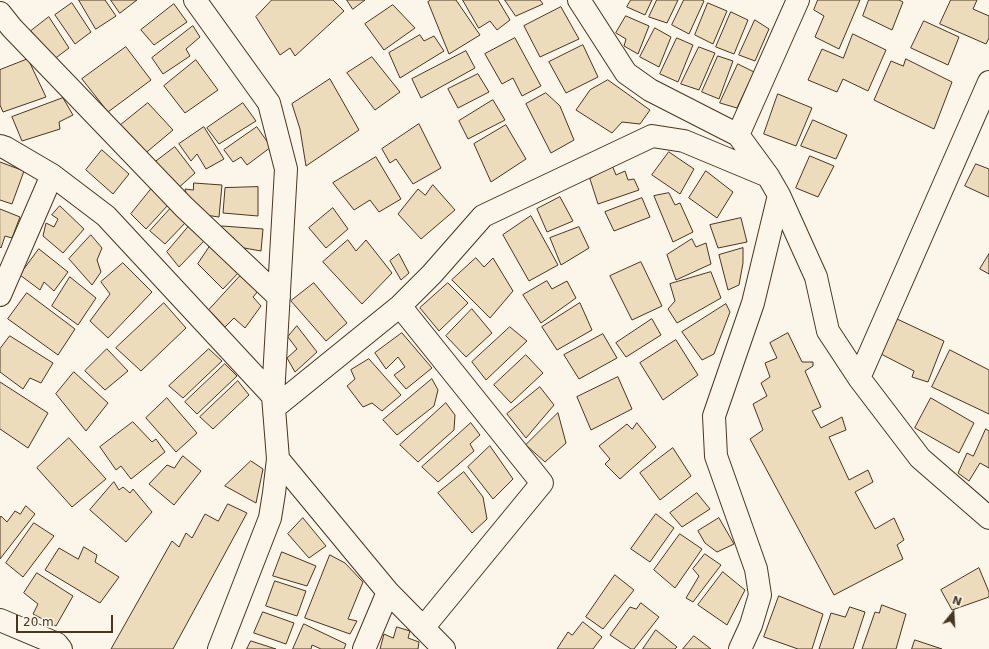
<!DOCTYPE html>
<html>
<head>
<meta charset="utf-8">
<style>
  body { margin:0 }
  #map { position:relative; width:989px; height:649px; overflow:hidden; background:#fbf6e9; font-family:"DejaVu Sans",sans-serif }
  canvas { display:block }
  .north { position:absolute; left:933px; top:593px; width:40px; height:40px; -webkit-text-stroke:3px #fbf6e9; paint-order:stroke; rotate:18deg; font-size:11px; font-weight:700; line-height:16px; text-align:center; color:#4a3520 }
  .north::after { content:''; display:block; margin:auto; width:14px; height:18px; background:#4a3520; clip-path:polygon(50% 0,100% 100%,50% 72%,0 100%) }
  .scale { position:absolute; left:16px; top:615px; width:97px; height:18px; box-sizing:border-box; border:2px solid #4a3520; border-top:0; padding-left:5px; font-size:12px; line-height:14px; white-space:nowrap; color:#4a3520; -webkit-text-stroke:3px #fbf6e9; paint-order:stroke }
</style>
</head>
<body>
<div id="map">
<canvas width="989" height="649"></canvas>
<div class="north">N</div>
<div class="scale">20 m</div>
</div>
<script>
const ctx = document.querySelector('canvas').getContext('2d');
ctx.lineJoin = 'round';
function fillPath(path, color) {
  ctx.fillStyle = color;
  ctx.fill(path, 'evenodd');
}
function stroke(path, color, width, dash) {
  ctx.strokeStyle = color;
  ctx.lineWidth = width;
  ctx.lineCap = dash ? 'butt' : 'round';
  ctx.setLineDash(dash || []);
  ctx.stroke(path);
}
const building = new Path2D(`
  M79,0H105L116,16L96,29Z
  M111,0H137L120,13Z
  M272,0H333L344,11L295,56L290,48L280,55L256,17Z
  M347,0H365L353,9Z
  M431,0H456L480,35L449,54L428,2Z
  M463,0H498L510,20L497,30L490,21L479,28Z
  M505,0H540L543,4L516,16Z
  M631,0H652L645,15L627,7Z
  M657,0H678L667,23L649,17Z
  M684,0H702L704,1L689,34L672,25Z
  M818,0H860L839,49L815,37L824,16L814,10Z
  M869,0H899L903,2L892,30L863,16Z
  M951,0H977L973,9L989,16V38L986,44L940,24Z
  M72,3L91,32L75,44L55,15Z
  M708,3L727,11L713,44L695,35Z
  M174,4L187,22L154,45L141,30Z
  M393,5L415,28L384,50L365,24Z
  M561,7L579,39L540,57L524,26Z
  M731,12L748,20L734,54L716,47Z
  M626,16L649,26L638,54L624,46L626,39L616,33Z
  M49,17L69,48L53,60L31,31Z
  M755,20L769,29L755,61L739,55Z
  M924,21L959,37L948,65L911,48Z
  M193,26L200,37L186,49L190,56L163,74L152,58Z
  M655,28L671,37L659,67L640,57Z
  M853,34L886,50L868,91L843,79L837,92L808,80L822,49L843,58Z
  M420,35L424,41L434,36L444,51L400,78L389,53Z
  M515,38L541,86L522,96L513,78L502,84L485,54Z
  M677,38L693,45L678,82L660,74Z
  M583,45L598,77L566,93L549,62Z
  M126,47L151,80L108,112L82,79Z
  M699,47L715,53L699,90L681,84Z
  M466,51L475,68L421,98L412,79Z
  M718,56L733,61L719,99L702,92Z
  M372,57L400,92L375,110L347,73Z
  M28,59L46,97L3,112L0,105V70Z
  M906,59L952,82L934,129L874,100L891,61L903,66Z
  M196,60L218,90L185,113L164,86Z
  M738,64L754,72L737,108L720,103Z
  M478,74L489,92L458,108L448,89Z
  M330,79L359,130L306,166L300,129L292,104Z
  M608,80L650,110L640,124L622,122L612,133L576,110L590,90Z
  M546,93L560,106L574,140L551,153L526,104Z
  M778,94L812,108L796,146L764,134Z
  M63,98L73,115L59,122L60,129L22,141L12,117Z
  M493,100L505,120L468,139L459,121Z
  M148,103L173,130L142,156L117,128Z
  M243,103L256,121L219,144L207,128Z
  M813,120L847,135L836,159L801,146Z
  M419,124L441,168L413,184L396,159L390,163L382,149Z
  M506,125L526,159L491,182L474,144Z
  M204,127L224,159L206,169L197,154L191,161L179,144Z
  M257,127L271,147L247,165L241,157L233,162L224,150Z
  M175,147L195,173L176,190L150,166Z
  M102,150L129,174L113,194L86,170Z
  M669,152L694,169L680,194L652,175Z
  M810,156L834,166L818,197L796,188Z
  M376,157L401,199L379,212L370,200L354,210L333,183Z
  M0,162L24,171L12,204L0,200Z
  M976,164L989,169V197L965,186Z
  M612,165L616,175L625,171L628,180L634,179L639,190L598,204L590,179Z
  M706,171L733,192L717,218L689,198Z
  M194,183L222,185L219,217L198,214L189,205L185,189L193,190Z
  M433,185L455,210L421,239L398,214L418,189L425,195Z
  M258,187V216L223,213L225,188Z
  M152,188L168,205L146,229L131,214Z
  M669,193L675,205L680,203L693,232L673,242L654,196Z
  M560,197L573,221L547,232L537,209Z
  M642,198L650,217L614,231L605,212Z
  M60,206L84,229L63,253L43,236L46,223L54,227L58,219L52,215Z
  M333,208L348,229L326,248L309,228Z
  M0,209L20,217L12,238L5,236L1,248L0,247Z
  M170,209L185,223L165,244L150,231Z
  M531,216L558,265L529,281L503,235Z
  M741,218L747,242L718,248L710,225Z
  M189,226L204,241L179,267L167,252Z
  M222,226L263,229L261,251L233,246L234,238L221,236Z
  M579,227L589,248L561,265L550,238Z
  M91,235L102,248L97,260L101,272L92,285L69,259Z
  M692,239L696,247L706,243L711,264L676,280L667,255Z
  M348,240L356,251L366,240L392,273L362,304L323,262Z
  M212,243L240,271L223,289L198,264Z
  M743,248V263L739,285L728,290L719,255Z
  M39,249L68,272L54,291L44,282L40,290L20,275Z
  M399,254L409,273L401,280L390,261Z
  M989,254V274L980,269Z
  M476,258L484,267L493,258L513,291L490,318L452,280Z
  M641,262L662,306L632,320L610,276Z
  M123,263L152,292L108,338L90,321L110,294L101,282Z
  M711,272L721,298L677,323L668,309L675,301L670,284Z
  M242,274L259,290L253,297L261,306L245,328L234,318L225,327L209,310Z
  M70,277L96,298L78,325L52,306Z
  M547,281L552,289L567,281L576,298L541,323L523,295Z
  M314,283L347,323L326,341L291,301Z
  M448,283L468,303L439,331L420,308Z
  M27,293L75,329L58,355L8,319Z
  M164,303L186,328L141,371L116,348Z
  M580,303L592,330L557,350L542,327Z
  M726,304L730,312L714,354L702,360L682,332Z
  M472,309L492,333L466,357L446,336Z
  M652,319L661,335L626,357L616,343Z
  M897,319L944,341L928,382L912,377L914,371L881,354Z
  M297,326L317,352L295,372L287,358L297,349L288,337Z
  M510,327L527,341L486,380L472,362Z
  M402,333L432,368L406,389L394,375L405,367L398,357L386,369L375,353Z
  M788,333L802,362H813V366L805,371L821,407L812,411L821,428L842,417L846,430L829,437L849,480L868,470L873,482L855,492L875,529L894,518L904,540L897,545L903,559L834,595L750,439L763,430L753,404L767,396L761,383L770,377L765,363L777,358L770,343Z
  M603,334L617,358L579,379L564,355Z
  M10,336L53,363L41,383L30,378L23,389L0,372V349Z
  M676,340L698,375L663,400L640,363Z
  M107,349L128,371L105,390L85,371Z
  M209,349L222,361L183,398L169,386Z
  M950,350L989,370V414L932,387Z
  M526,355L543,373L511,403L494,385Z
  M369,359L401,395L382,411L372,403L363,407L347,386L355,379L351,370Z
  M225,364L237,376L197,414L185,402Z
  M74,372L108,403L86,431L56,394Z
  M618,377L632,409L591,430L577,397Z
  M432,379L438,390L434,406L397,435L383,420Z
  M238,381L249,395L213,429L200,417Z
  M0,382L48,413L28,448L0,429Z
  M540,387L554,405L526,438L507,414Z
  M167,398L197,433L176,452L146,418Z
  M931,398L974,423L959,453L915,428Z
  M446,403L455,415L454,430L418,462L400,445Z
  M558,413L566,443L545,462L526,445Z
  M133,422L152,442L156,439L165,452L131,479L121,466L116,470L100,447Z
  M471,423L480,435L470,444L474,451L438,482L422,467Z
  M637,423L656,447L620,479L605,464L610,459L599,446L627,424L632,429Z
  M986,429L989,431V468L980,463L969,481L958,473L967,453L973,456Z
  M69,438L106,479L72,507L37,468Z
  M490,446L513,479L493,499L468,467Z
  M673,448L691,476L660,500L640,473Z
  M183,456L201,471L174,505L149,484L167,465L174,468Z
  M251,461L263,469L256,503L225,486Z
  M464,472L483,497L487,519L472,533L438,493Z
  M114,482L119,490L123,487L130,493L133,489L152,512L126,542L90,510Z
  M697,493L710,509L682,527L670,513Z
  M228,504L247,513L173,649H111L172,541L179,547L186,533L192,538L205,514L218,521Z
  M26,506L35,514L0,559V518L1,516L7,522L15,511L20,514Z
  M656,514L674,528L650,562L631,549Z
  M303,518L326,546L309,558L288,534Z
  M719,518L734,544L717,552L705,543L698,531Z
  M34,523L54,536L23,577L6,563Z
  M680,534L702,549L675,588L654,570Z
  M84,547L97,555L95,562L119,577L100,603L45,570L59,548L78,559Z
  M282,552L316,566L307,586L273,576Z
  M705,554L721,565L693,602L686,598L699,576L693,569Z
  M330,555L345,563L363,582L348,619L357,621L350,634L305,618Z
  M979,568L989,592V597L952,610L941,590Z
  M723,572L745,590L727,625L698,605Z
  M37,573L73,596L56,626L33,614L38,604L24,593Z
  M615,575L634,590L603,629L586,617Z
  M275,581L306,591L297,616L266,606Z
  M779,596L823,614L812,649H798L764,637Z
  M641,603L659,617L634,649H631L610,635L630,607L636,609Z
  M882,605L906,614L896,649H862L875,612L879,613Z
  M850,607L865,612L853,649H819L831,613L845,617Z
  M263,612L294,623L286,644L254,633Z
  M583,622L602,637L593,649H557L568,632L572,635Z
  M304,624L346,644L344,649H321L312,645L311,649H293Z
  M397,627L410,631L408,638L419,642L418,649H380L384,634L393,638Z
  M656,630L677,647L675,649H643Z
  M694,636L711,649H683Z
  M915,640L942,649H912Z
  M251,641L276,649H247Z`);
fillPath(building, '#ecdcbc');
stroke(building, '#4a3520', 1);
const minor = new Path2D(`
  M195,0L269,103L286,169L273,396L278,459L274,493L270,518L219,649
  M579,0L626,73L650,90L738,135L768,176L779,195L816,277L828,331L859,378L920,458L989,518
  M0,13L12,28L184,207L279,297
  M738,135L798,0
  M0,146L6,148L52,175L106,216L273,396
  M0,295L52,175
  M400,306L542,483L423,628
  M859,378L989,82
  M274,408L400,306L432,274L483,216L652,136L684,141L768,176
  M278,459L388,592L444,649
  M0,620L57,644L61,649
  M364,649L388,592
  M740,649L751,625L760,595L756,569L716,456L714,416L753,303L779,195`);
stroke(minor, '#4a3520', 24);
stroke(minor, '#fbf6e9', 22);
</script>
</body>
</html>
